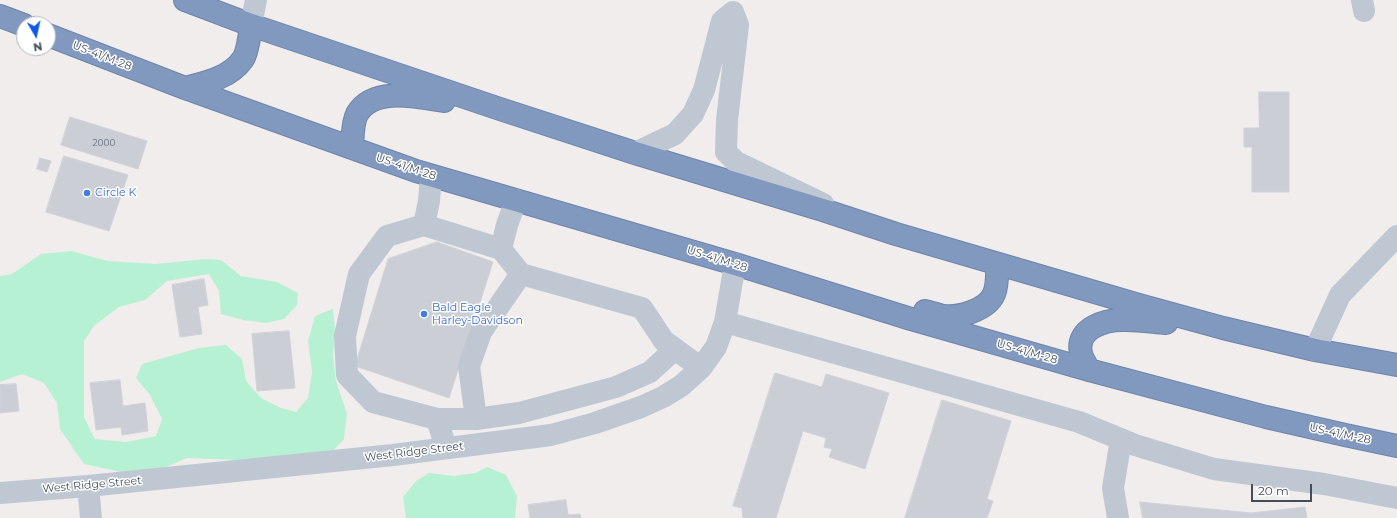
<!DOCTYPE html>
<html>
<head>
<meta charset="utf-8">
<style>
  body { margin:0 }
  #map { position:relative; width:1397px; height:518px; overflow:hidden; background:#f0edec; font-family:Montserrat,sans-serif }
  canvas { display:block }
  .north { position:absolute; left:16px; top:16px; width:40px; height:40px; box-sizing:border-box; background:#fff; border:1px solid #b4b8bd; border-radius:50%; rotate:171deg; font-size:11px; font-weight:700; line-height:16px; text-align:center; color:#444e5b }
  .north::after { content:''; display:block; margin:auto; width:14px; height:18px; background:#0f59e7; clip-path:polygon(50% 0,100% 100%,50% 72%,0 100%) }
  .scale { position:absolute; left:1251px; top:484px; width:61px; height:18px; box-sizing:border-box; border:2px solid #444e5b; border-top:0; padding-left:5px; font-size:12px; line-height:14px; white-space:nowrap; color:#444e5b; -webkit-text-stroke:3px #fff; paint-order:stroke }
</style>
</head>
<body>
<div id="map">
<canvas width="1397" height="518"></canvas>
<div class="north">N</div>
<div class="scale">20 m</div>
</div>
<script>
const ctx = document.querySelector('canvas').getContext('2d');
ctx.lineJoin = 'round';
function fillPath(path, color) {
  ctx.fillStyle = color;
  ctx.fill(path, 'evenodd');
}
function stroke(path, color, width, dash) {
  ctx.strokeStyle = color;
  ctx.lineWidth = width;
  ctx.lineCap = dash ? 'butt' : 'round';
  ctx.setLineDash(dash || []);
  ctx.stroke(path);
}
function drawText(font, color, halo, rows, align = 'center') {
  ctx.font = font + ' Montserrat,sans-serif';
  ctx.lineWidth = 3;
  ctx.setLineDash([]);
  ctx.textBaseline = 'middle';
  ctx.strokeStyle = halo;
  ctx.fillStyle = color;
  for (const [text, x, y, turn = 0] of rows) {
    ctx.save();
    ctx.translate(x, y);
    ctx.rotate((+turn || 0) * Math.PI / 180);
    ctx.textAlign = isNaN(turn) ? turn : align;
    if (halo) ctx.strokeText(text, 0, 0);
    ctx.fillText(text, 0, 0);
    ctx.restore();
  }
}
fillPath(new Path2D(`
  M71,251L108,261L155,264L206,259L221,260L241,276L277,282L298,293L297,305L284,319L266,323L243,320L221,314L219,291L209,274L167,281L145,300L119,307L94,326L84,341V417L95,439L126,442L156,436L162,419L150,395L136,378L142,364L199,348L226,345L242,359L246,381L261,398L281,408L296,412L308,398L312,372L308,341L315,316L333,309L335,331L333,356L336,381L347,414L344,439L333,451L240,460L187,458L164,468L121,472L84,464L60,429L57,403L44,383L22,374L0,382V276L12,274L41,254Z
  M487,467L506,475L517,496L515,518H406L403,497L416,481L429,473L454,476L475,473Z`), '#b7f1d3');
const building = new Path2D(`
  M1259,92H1289V192H1252V147H1244V128H1259Z
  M70,117L147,141L138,169L61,145Z
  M64,156L128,175L109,231L46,212Z
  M40,158L51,161L47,172L37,169Z
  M437,242L493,262L449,398L355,366L388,259Z
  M204,279L208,305L198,307L202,334L180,337L172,285Z
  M289,331L295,388L257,391L252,334Z
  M775,373L822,387L826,374L889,393L865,469L829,457L832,449L824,447L826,438L803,431L776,518H743L742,508L733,506Z
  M120,380L123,406L145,403L148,431L122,435L121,427L96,430L90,383Z
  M16,384L19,411L0,413V385Z
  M942,400L1011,421L987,499L993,501L987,518H905Z
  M566,500L568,515L580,514L581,518H530L528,505Z
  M1140,502L1251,513L1305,507L1307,518H1143Z`);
fillPath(building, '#cbced5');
stroke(building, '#d0d2d9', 1);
const highway = new Path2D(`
  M185,0L251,25L497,108L635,153L826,211L896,234L1139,305L1223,328L1315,350L1397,365
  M0,16L24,25
  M48,35L185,88L416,171L735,264L911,319L1089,370L1266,417L1345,435L1397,446
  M185,88C205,83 230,78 243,59C247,53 250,33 251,25
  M352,148C353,137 352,124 357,114C373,86 418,97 444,101
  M925,311C931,312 937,315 943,316C959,318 987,310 994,294C998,284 997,274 997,264
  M1089,370C1086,364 1082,359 1081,353C1075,328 1106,319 1126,320C1139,320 1153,322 1166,323`);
stroke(highway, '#6c84ab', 24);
stroke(new Path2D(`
  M1362,0L1364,11
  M251,25L256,0
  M635,153L675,134L693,114L704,90L722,21L733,12L738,25L727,120L726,152L736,162L823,204
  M424,225L429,201L431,176
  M501,249L507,225L516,200
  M725,322L1079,422L1135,445L1214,469L1324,484L1397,498
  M1315,350L1340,295L1397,236
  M437,419H476L519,413L616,387L650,372L675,349
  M476,419L469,366L481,332L521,274
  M446,448L437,419L373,402L347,375L345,336L359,274L387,236L424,225L501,249L521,274L642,308L664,341L701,368
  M88,486L91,518
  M0,493L88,486L393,455L551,435L595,423L641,407L663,397L681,386L701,368L716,347L725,322L735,264
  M1118,518L1113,488L1121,439`), '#bfc7d3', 22);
stroke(highway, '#8199bf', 22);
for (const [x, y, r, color] of [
  [87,193,4,"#3f7fe0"],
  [424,314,4,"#3f7fe0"]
]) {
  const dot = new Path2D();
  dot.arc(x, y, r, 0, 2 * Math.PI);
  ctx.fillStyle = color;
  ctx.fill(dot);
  stroke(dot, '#fff', 1.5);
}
drawText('9px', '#666e7a', null, [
  ["2000",104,143]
]);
drawText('11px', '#444e5b', '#fff', [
  ["US-41/M-28",102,56,21],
  ["US-41/M-28",406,167,18],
  ["US-41/M-28",717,259,17],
  ["US-41/M-28",1027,352,16],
  ["US-41/M-28",1340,434,12],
  ["West Ridge Street",414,452,-7],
  ["West Ridge Street",92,485,-5]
]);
drawText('11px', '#366cbe', '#fff', [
  ["Circle K",95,193],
  ["Bald Eagle",432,308],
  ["Harley-Davidson",432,321]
], 'left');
</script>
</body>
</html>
